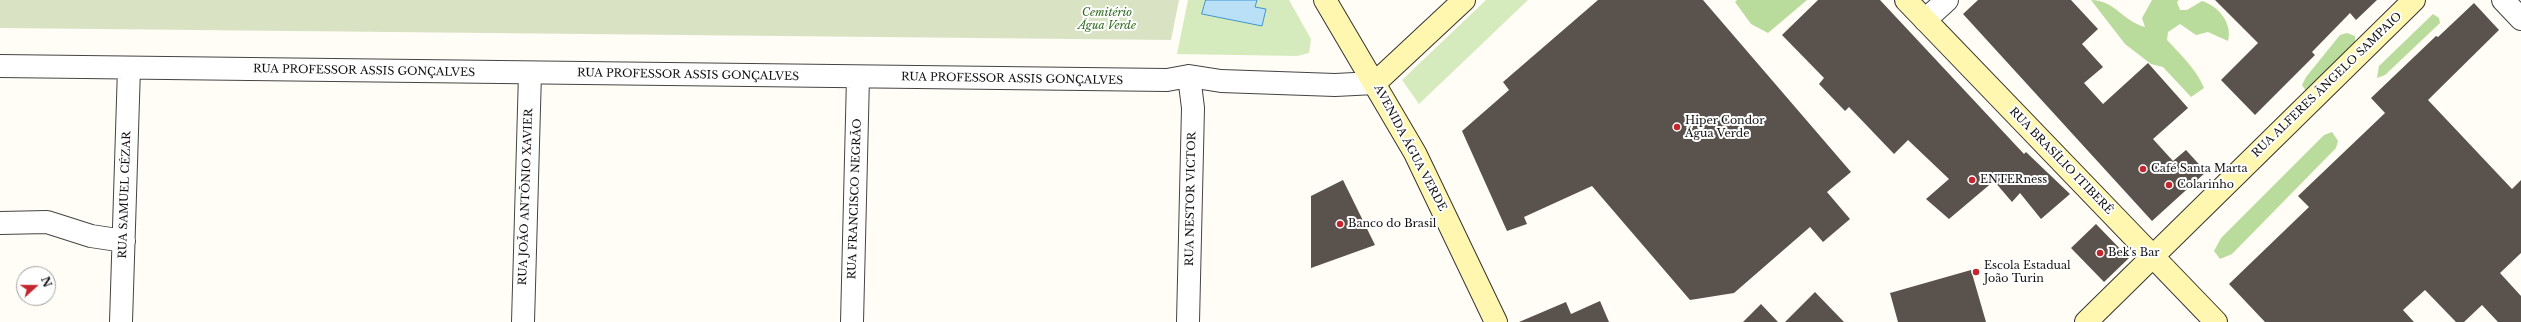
<!DOCTYPE html>
<html>
<head>
<meta charset="utf-8">
<style>
  body { margin:0 }
  #map { position:relative; width:2521px; height:322px; overflow:hidden; background:#fffdf5; font-family:"Libre Baskerville",serif }
  canvas { display:block }
  .north { position:absolute; left:16px; top:266px; width:40px; height:40px; box-sizing:border-box; background:#fff; border:1px solid #a0a0a0; border-radius:50%; rotate:69deg; font-size:11px; font-weight:700; line-height:16px; text-align:center; color:#111 }
  .north::after { content:''; display:block; margin:auto; width:14px; height:18px; background:#c4262e; clip-path:polygon(50% 0,100% 100%,50% 72%,0 100%) }
</style>
</head>
<body>
<div id="map">
<canvas width="2521" height="322"></canvas>
<div class="north">N</div>
</div>
<script>
const ctx = document.querySelector('canvas').getContext('2d');
ctx.lineJoin = 'round';
function fillPath(path, color) {
  ctx.fillStyle = color;
  ctx.fill(path, 'evenodd');
}
function stroke(path, color, width, dash) {
  ctx.strokeStyle = color;
  ctx.lineWidth = width;
  ctx.lineCap = dash ? 'butt' : 'round';
  ctx.setLineDash(dash || []);
  ctx.stroke(path);
}
function drawText(font, color, halo, rows, align = 'center') {
  ctx.font = font + ' "Libre Baskerville",serif';
  ctx.lineWidth = 4;
  ctx.setLineDash([]);
  ctx.textBaseline = 'middle';
  ctx.strokeStyle = halo;
  ctx.fillStyle = color;
  for (const [text, x, y, turn = 0] of rows) {
    ctx.save();
    ctx.translate(x, y);
    ctx.rotate((+turn || 0) * Math.PI / 180);
    ctx.textAlign = isNaN(turn) ? turn : align;
    if (halo) ctx.strokeText(text, 0, 0);
    ctx.fillText(text, 0, 0);
    ctx.restore();
  }
}
fillPath(new Path2D(`
  M1188,0H1206L1203,14L1262,26L1266,9L1255,7L1257,0H1289L1311,39L1309,53L1297,56L1177,54Z
  M1486,0H1528L1419,104L1402,80Z`), '#d5ebbd');
fillPath(new Path2D(`
  M1737,0H1807L1768,33L1751,24L1735,2Z
  M2091,0C2115,0 2122,21 2145,27L2142,18L2152,0H2179L2177,2L2180,10H2187L2202,1C2218,6 2233,23 2228,41L2208,32L2196,35L2180,24L2168,32L2167,40C2181,55 2196,69 2204,88L2191,97L2163,67L2151,64L2125,44Z
  M2433,14L2439,18L2440,23L2385,75L2377,78L2379,66Z
  M2347,33L2355,36V46L2313,92L2306,91L2302,85L2306,77L2340,35Z
  M2332,132L2338,141L2336,148L2232,254L2220,259L2214,251L2221,238L2324,135Z`), '#b9dc9c');
fillPath(new Path2D(`
  M0,0H1179L1171,40L0,28Z`), '#d9e3c4');
const water = new Path2D(`
  M1206,0H1257L1255,7L1266,9L1262,26L1202,14Z`);
fillPath(water, '#b9e0f7');
stroke(water, '#3f96cf', 1);
fillPath(new Path2D(`
  M1598,0H1703L1851,172L1827,192L1850,219L1823,242L1810,227L1734,293L1690,300L1592,186L1524,217L1527,224L1507,231L1462,131L1509,90L1503,82Z
  M1818,0H1880L2024,154L2026,152L2070,194L2041,219L2020,193L2012,202L1994,181L1949,219L1926,199L1949,179L1908,140L1894,154L1849,107L1845,111L1819,84L1824,78L1782,35Z
  M1978,0H2071L2098,29L2082,44L2103,67L2084,83L2103,104L2148,63L2188,108L2153,139L2173,161L2186,150L2206,172L2152,221L1963,14Z
  M2215,0H2377L2356,20L2350,13L2312,52L2315,55L2255,115L2221,80L2258,43Z
  M2474,3L2499,30L2428,100L2512,189L2521,180V253L2500,273L2521,296V322H2498L2482,305L2464,322H2456L2425,290L2403,310L2414,322H2265L2229,284L2309,207L2298,196L2385,113L2371,98L2436,36L2438,37Z
  M1343,180L1375,245L1311,268V196Z
  M2096,224L2129,258L2104,282L2071,248Z
  M1971,270L1986,322H1898L1890,293Z
  M1815,292L1844,322H1785Z
  M1600,301L1609,322H1519L1566,302L1571,314Z
  M1761,304L1778,322H1743Z`), '#5a524d');
const minor = new Path2D(`
  M2503,0L2521,19
  M1925,20L1947,0
  M0,66L1167,80L1189,76L1221,81L1335,85L1375,83
  M0,223L47,222L91,236L124,241
  M121,322L129,68
  M523,322L530,73
  M852,322L858,77
  M1188,322L1193,108L1189,76`);
const secondary = new Path2D(`
  M1325,0L1415,153L1496,322
  M1906,0L2216,322
  M1375,83L1464,0
  M2086,322L2414,0`);
stroke(minor, '#444', 24);
stroke(secondary, '#333', 24);
stroke(minor, '#fff', 22);
stroke(secondary, '#fff6b0', 22);
for (const [x, y, r, color] of [
  [1677,127,4,"#c4262e"],
  [2143,169,4,"#c4262e"],
  [1972,180,4,"#c4262e"],
  [2169,185,4,"#c4262e"],
  [1340,224,4,"#c4262e"],
  [2100,253,4,"#c4262e"],
  [1976,272,4,"#c4262e"]
]) {
  const dot = new Path2D();
  dot.arc(x, y, r, 0, 2 * Math.PI);
  ctx.fillStyle = color;
  ctx.fill(dot);
  stroke(dot, '#fff', 1.5);
}
drawText('italic 11px', '#2f6b1f', '#fff', [
  ["Cemitério",1107,13],
  ["Água Verde",1107,26]
]);
drawText('11px', '#111', '#fff', [
  ["RUA PROFESSOR ASSIS GONÇALVES",364,71,1],
  ["RUA PROFESSOR ASSIS GONÇALVES",688,75,1],
  ["RUA PROFESSOR ASSIS GONÇALVES",1012,79,1],
  ["RUA ALFERES ÂNGELO SAMPAIO",2327,85,-44],
  ["AVENIDA ÁGUA VERDE",1410,148,62],
  ["RUA BRASÍLIO ITIBERÊ",2061,161,46],
  ["RUA SAMUEL CÉZAR",125,195,-88],
  ["RUA JOÃO ANTÔNIO XAVIER",526,197,-88],
  ["RUA FRANCISCO NEGRÃO",855,199,-88],
  ["RUA NESTOR VICTOR",1191,199,-89]
]);
drawText('11px', '#111', '#fff', [
  ["Hiper Condor",1685,121],
  ["Água Verde",1685,134],
  ["Café Santa Marta",2151,169],
  ["ENTERness",1980,180],
  ["Colarinho",2177,185],
  ["Banco do Brasil",1348,224],
  ["Bek's Bar",2108,253],
  ["Escola Estadual",1984,266],
  ["João Turin",1984,279]
], 'left');
</script>
</body>
</html>
